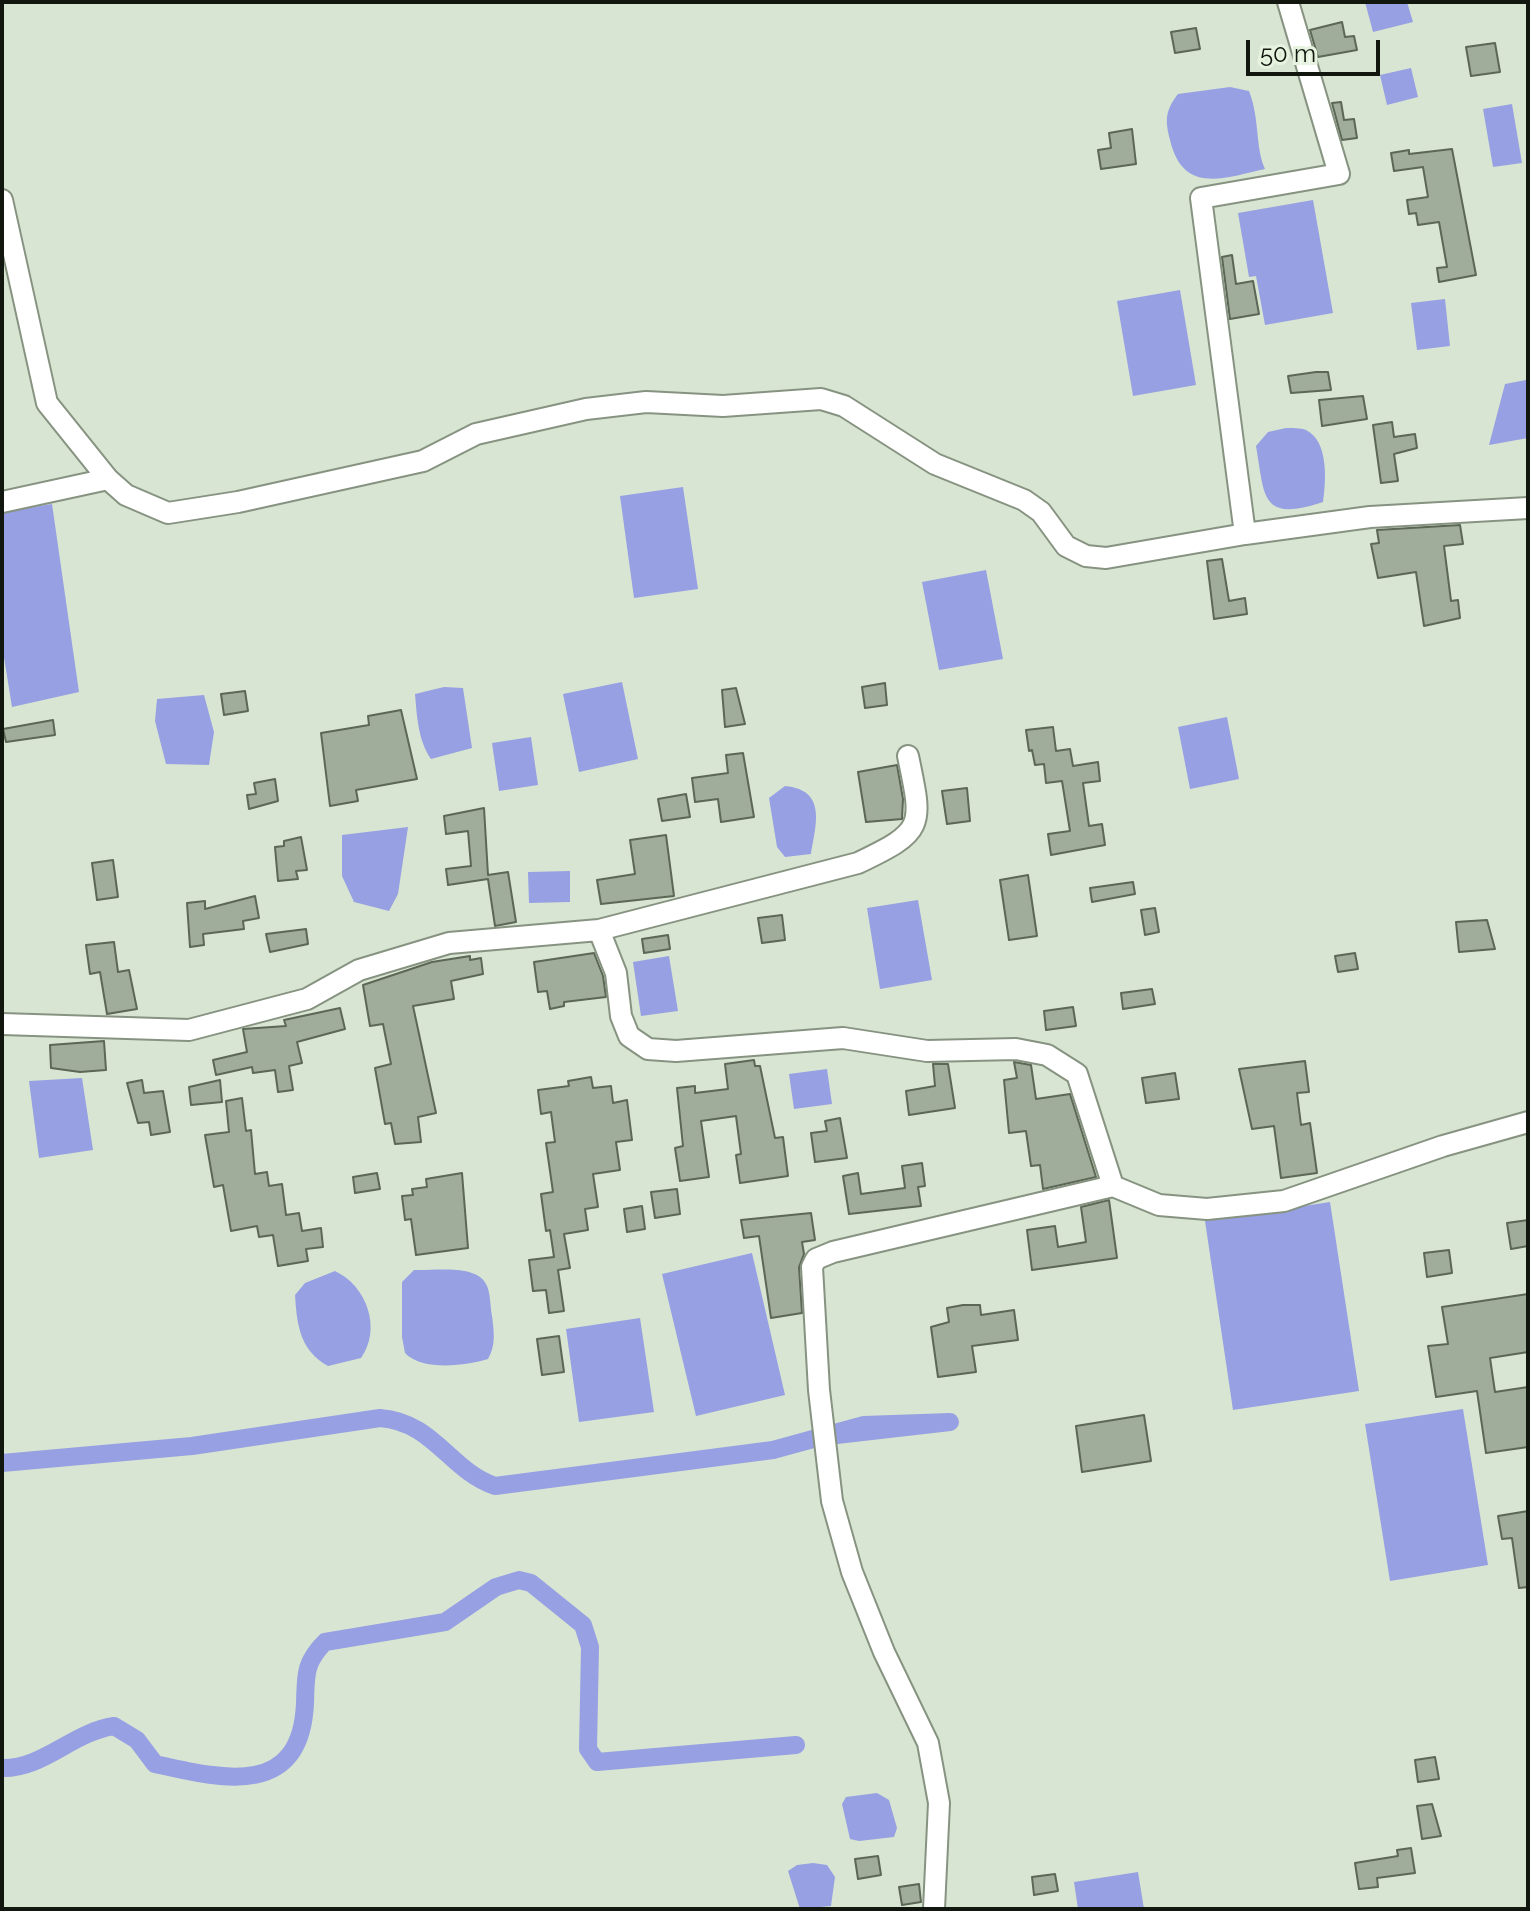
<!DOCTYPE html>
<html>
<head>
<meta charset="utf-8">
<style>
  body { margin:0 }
  #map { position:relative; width:1530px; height:1911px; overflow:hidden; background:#d8e5d2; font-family:Raleway,sans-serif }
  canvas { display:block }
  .frame { position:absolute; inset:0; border:4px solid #11160f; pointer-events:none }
  .scale { position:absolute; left:1246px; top:40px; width:134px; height:36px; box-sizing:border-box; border:4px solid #11160f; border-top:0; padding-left:10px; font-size:24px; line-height:28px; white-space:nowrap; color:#11160f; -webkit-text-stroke:6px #e6f3df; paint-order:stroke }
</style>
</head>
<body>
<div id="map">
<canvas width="1530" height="1911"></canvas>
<div class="frame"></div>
<div class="scale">50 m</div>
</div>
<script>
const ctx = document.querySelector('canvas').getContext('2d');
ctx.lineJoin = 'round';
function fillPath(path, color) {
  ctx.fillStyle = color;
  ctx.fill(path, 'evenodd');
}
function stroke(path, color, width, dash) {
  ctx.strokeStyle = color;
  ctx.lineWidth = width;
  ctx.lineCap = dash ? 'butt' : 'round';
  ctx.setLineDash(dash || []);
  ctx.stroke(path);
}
fillPath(new Path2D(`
  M1365,2H1407L1413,22L1373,32Z
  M1411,68L1418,97L1387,105L1380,75Z
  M1230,87L1249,91C1260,119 1255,147 1265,169C1224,178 1183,195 1170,140C1165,120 1165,111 1178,94Z
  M1512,104L1522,163L1493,167L1483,109Z
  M1313,200L1333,313L1265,325L1256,276L1249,277L1238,213Z
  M1180,290L1196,385L1133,396L1117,301Z
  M1445,299L1450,346L1417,350L1411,303Z
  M1526,380L1528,438L1489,445L1505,384Z
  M1286,428C1291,428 1301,428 1306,430C1329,441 1326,482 1323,502C1261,522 1265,499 1256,446L1268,432Z
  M683,487L698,589L634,598L620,496Z
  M52,504L79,692L12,707L2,645V512Z
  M986,570L1003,659L939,670L922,582Z
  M622,682L638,759L579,772L563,694Z
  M444,687L463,688L472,748L431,759C418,740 417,717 415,694Z
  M204,695L214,732L209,765L166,764L155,721L157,699Z
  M1227,717L1239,779L1190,789L1178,727Z
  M531,737L538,785L499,791L492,743Z
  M785,786C827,790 816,824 811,854L785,857L777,847L769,798Z
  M408,827L398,894L389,911L354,902L342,876V835Z
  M570,871V902L529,903L528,872Z
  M918,900L932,980L880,989L867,908Z
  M669,956L678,1011L641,1016L633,962Z
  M827,1069L832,1104L794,1109L789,1074Z
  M82,1078L93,1150L39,1158L29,1081Z
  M1330,1202L1359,1391L1233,1410L1205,1221Z
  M752,1253L785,1395L696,1416L662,1274Z
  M414,1270C433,1271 476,1264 486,1284C491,1293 490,1307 492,1316C494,1332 496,1345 488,1359C465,1366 422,1371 405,1353L402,1337V1282Z
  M335,1271C367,1286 382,1329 361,1358L328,1366C300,1350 297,1326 295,1295L305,1283Z
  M640,1318L654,1412L579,1422L566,1329Z
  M1463,1409L1488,1565L1390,1581L1365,1424Z
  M877,1793L889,1800L897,1828L894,1837L859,1841L850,1839L842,1804L846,1797Z
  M813,1863L827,1865L835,1877L831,1906L800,1909L788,1871L797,1865Z
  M1138,1872L1144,1909H1078L1074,1882Z`), '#97a0e2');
stroke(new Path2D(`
  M2,1463L192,1446L380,1418C434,1422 450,1471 495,1486L773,1450L864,1425L950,1422L819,1437
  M2,1768C43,1769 73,1732 114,1726L137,1740L155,1764C222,1779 301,1799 305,1703C306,1676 304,1663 325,1642L445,1622L496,1587L519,1580L531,1583L583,1625L590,1647L588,1749L597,1762L796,1745`), '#97a0e2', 18);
const building = new Path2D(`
  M1342,22L1345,37L1354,36L1357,50L1318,57L1310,30Z
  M1196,28L1200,49L1175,53L1171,32Z
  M1495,43L1500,72L1471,76L1466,47Z
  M1341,102L1344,120L1354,119L1357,138L1342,140L1332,103Z
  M1132,129L1136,164L1101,169L1098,150L1111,148L1109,133Z
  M1452,149L1476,275L1439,282L1437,268L1447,267L1439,222L1418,225L1416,213L1409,214L1407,200L1428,197L1423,167L1394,171L1391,153L1409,150V154Z
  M1232,255L1236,284L1253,281L1259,314L1230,319L1222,257Z
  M1316,372H1328L1331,390L1291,393L1288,376Z
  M1363,396L1367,419L1322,426L1319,400Z
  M1392,422L1394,437L1415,434L1417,448L1394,454L1398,481L1381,483L1373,425Z
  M1460,525L1463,544L1444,546L1451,601L1458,600L1460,618L1424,626L1416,572L1378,578L1371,544L1379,543L1377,530Z
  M1222,559L1229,601L1245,598L1247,614L1214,619L1207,561Z
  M885,683L887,705L865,708L862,687Z
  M736,688L745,724L725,727L722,690Z
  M245,691L248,711L224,715L221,694Z
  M401,710L417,779L356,790L358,801L330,806L321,733L369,725L368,716Z
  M53,720L55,735L6,742L3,729Z
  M1053,727L1056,751L1070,749L1073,766L1098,762L1100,781L1083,783L1089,826L1102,824L1105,845L1051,855L1048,834L1070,831L1062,781L1046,783L1044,764L1035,765L1032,750L1029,751L1026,730Z
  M743,753L754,817L721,822L718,799L695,802L692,778L728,773L726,755Z
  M897,765L903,799L902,819L866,822L858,772Z
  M275,779L278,801L249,809L247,795L256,794L254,783Z
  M967,788L970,821L947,824L942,791Z
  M686,794L690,817L662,821L658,799Z
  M484,808L488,875L508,872L516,922L495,926L488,879L448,885L446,869L471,866L468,831L446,834L444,816Z
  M666,835L674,896L601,904L597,880L635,874L630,840Z
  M301,837L307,870L296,871L298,879L278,881L275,847L284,846V841Z
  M113,860L118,897L97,900L92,863Z
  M1028,875L1037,936L1009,940L1000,880Z
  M1133,882L1135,894L1092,902L1090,888Z
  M255,896L259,918L243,921L244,929L203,934L204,945L190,947L187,903L205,901V909Z
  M1155,908L1159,932L1145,935L1141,910Z
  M782,915L785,940L762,943L758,918Z
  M1487,920L1495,949L1459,952L1456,922Z
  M306,929L308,944L270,952L266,934Z
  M668,935L670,949L644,953L642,939Z
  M114,942L118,972L129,970L137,1009L107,1014L100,972L90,974L86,945Z
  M594,953L603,976L606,997L564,1002V1006L550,1009L547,991L538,992L534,962Z
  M1355,953L1358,969L1338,972L1335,956Z
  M470,956V960L481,958L483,974L451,981L454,999L413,1006L436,1113L418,1117L421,1142L395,1144L391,1123L385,1124L375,1068L391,1064L383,1024L370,1026L363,985L432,962Z
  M1152,989L1155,1004L1123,1009L1121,993Z
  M1073,1007L1076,1026L1046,1030L1044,1011Z
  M340,1008L345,1029L297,1042L302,1063L289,1066L293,1090L278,1092L275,1070L253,1073L252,1067L216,1075L213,1060L247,1052L243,1029L286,1026L284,1020Z
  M104,1041L106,1070L80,1072L51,1068L50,1045Z
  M754,1060L755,1066H760L775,1138L783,1137L788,1176L740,1183L736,1155L741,1154L736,1116L701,1121L709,1177L680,1181L675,1148L683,1146L677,1088L695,1086V1093L728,1089L725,1064Z
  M1305,1061L1309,1092L1297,1093L1301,1125L1310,1123L1317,1173L1281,1178L1274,1126L1252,1129L1239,1069Z
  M1014,1062L1031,1065L1036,1099L1070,1094L1096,1177L1043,1189L1040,1165L1031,1166L1026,1131L1009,1133L1004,1080L1017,1078Z
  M933,1064H948L955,1108L909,1115L906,1091L935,1086Z
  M1175,1073L1179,1099L1146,1103L1142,1078Z
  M591,1077L593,1088L611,1086L613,1103L627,1100L632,1140L616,1142L620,1170L593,1174L598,1207L585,1209L588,1230L564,1234L570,1268L558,1270L564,1311L549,1313L546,1290L533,1291L529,1260L554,1257L550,1230L546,1231L541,1194L553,1192L546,1143L555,1142L551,1112L541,1114L538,1090L569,1086L568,1081Z
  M142,1080L144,1093L163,1091L170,1132L151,1135L149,1122L138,1123L127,1083Z
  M220,1080L222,1102L191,1105L189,1087Z
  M242,1098L246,1131L251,1130L255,1174L267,1172L269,1186L282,1184L286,1215L299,1213L302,1231L321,1228L323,1247L306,1249L308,1261L278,1266L273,1235L259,1237L257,1226L231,1231L223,1185L214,1187L205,1135L229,1132L226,1101Z
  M840,1118L847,1158L815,1162L811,1133L827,1131L825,1121Z
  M922,1163L925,1186L918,1187L921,1206L849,1214L843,1176L858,1173L861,1194L905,1188L902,1166Z
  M377,1173L380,1189L355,1193L353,1177Z
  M462,1173L468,1248L416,1255L411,1219L405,1220L402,1196L413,1195L412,1189L427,1187L426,1179Z
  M677,1189L680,1214L655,1218L651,1192Z
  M1109,1200L1117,1258L1032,1270L1027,1230L1055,1226L1058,1247L1086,1242L1081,1207Z
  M642,1206L645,1229L627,1232L624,1209Z
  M811,1213L815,1240L802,1242L804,1254L799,1267L802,1313L771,1318L759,1236L744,1238L741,1220Z
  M1528,1220V1246L1511,1249L1507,1223Z
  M1449,1250L1452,1273L1427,1277L1424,1253Z
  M1528,1294V1352L1490,1358L1495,1392L1528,1387V1447L1486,1453L1477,1391L1436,1397L1428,1346L1448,1344L1442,1307Z
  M963,1305H980L981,1315L1014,1310L1018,1340L972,1346L976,1372L938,1377L931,1327L949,1322L947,1308Z
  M559,1336L564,1372L542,1375L537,1339Z
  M1144,1415L1151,1461L1082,1472L1076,1426Z
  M1528,1511V1587L1519,1588L1512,1538L1502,1539L1498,1516Z
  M1435,1757L1439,1779L1418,1782L1415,1760Z
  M1432,1804L1441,1836L1422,1839L1417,1806Z
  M1411,1848L1415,1873L1377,1878L1378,1887L1359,1889L1355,1863L1398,1856L1397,1850Z
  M878,1856L881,1875L858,1879L855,1859Z
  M1055,1874L1058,1891L1034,1895L1032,1877Z
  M919,1884L921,1902L902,1905L899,1887Z`);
fillPath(building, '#a1ad9b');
stroke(building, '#5c6756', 2);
const minor = new Path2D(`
  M2,200L47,403L108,479L126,495L168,513L238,502L423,461L476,434L586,409L646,402L723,406L821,399L844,406L935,464L1024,500L1041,512L1066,546L1086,556L1106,558L1245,534L1370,517L1528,508
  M2,502L108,479
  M1245,534L1201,198L1339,174L1288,2
  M599,930L858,863C925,831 923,827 908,756
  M2,1024L189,1030L307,999L359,970L449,943L599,930L616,973L621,1016L629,1036L648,1049L676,1051L843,1038L927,1051L1016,1049L1047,1055L1077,1074L1113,1186L1159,1205L1207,1209L1284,1201L1443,1146L1528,1122
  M934,1909L939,1803L928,1743L884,1652L852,1572L832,1501L819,1390L812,1267L816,1259L833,1252L1113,1186`);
stroke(minor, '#879381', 24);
stroke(minor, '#fff', 20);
</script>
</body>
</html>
